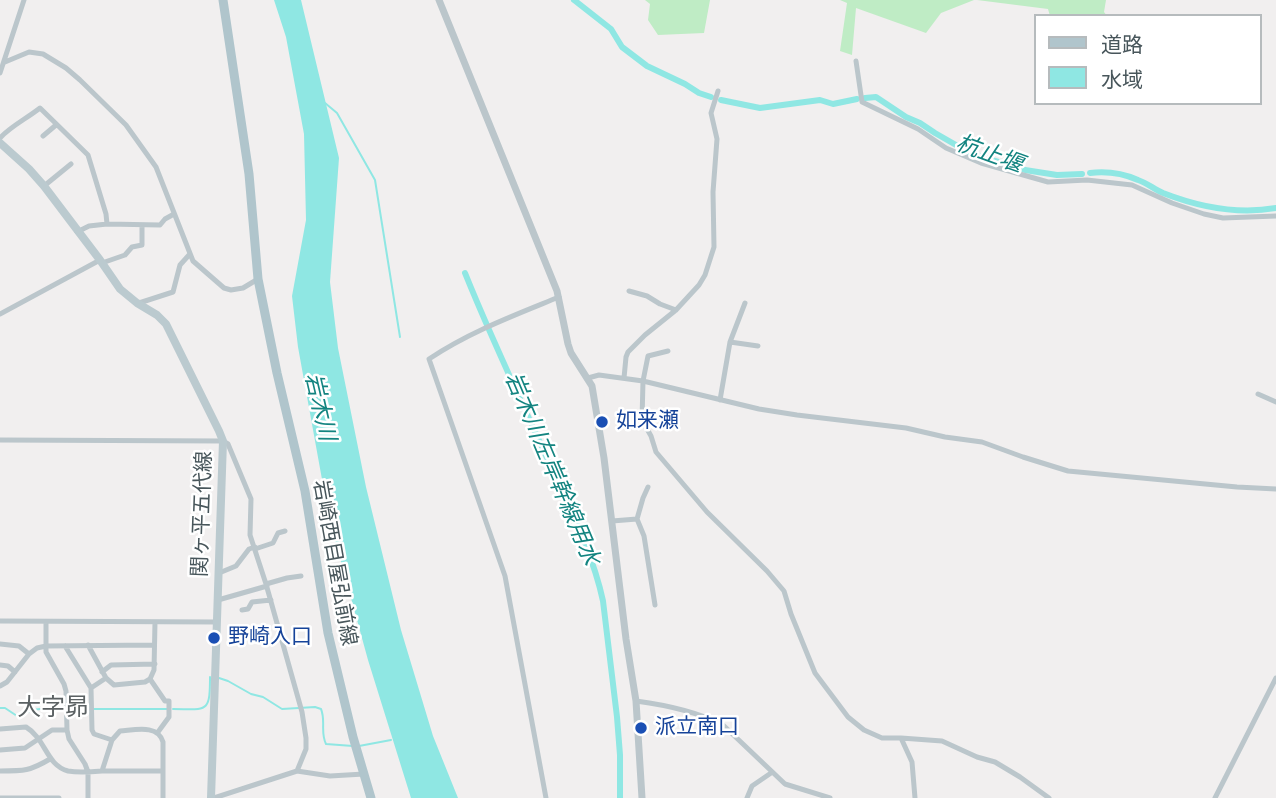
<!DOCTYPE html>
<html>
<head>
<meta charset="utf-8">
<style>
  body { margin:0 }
  #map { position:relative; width:1276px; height:798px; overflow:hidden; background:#f1efef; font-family:"DejaVu Sans","Noto Sans JP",sans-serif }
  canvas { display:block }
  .legend { position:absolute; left:1034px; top:14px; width:228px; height:91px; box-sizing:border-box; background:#fff; border:2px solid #b6bbbd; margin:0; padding:9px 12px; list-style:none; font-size:21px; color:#48565b }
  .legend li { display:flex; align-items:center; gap:14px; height:35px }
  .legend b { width:35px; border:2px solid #b6bbbd }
</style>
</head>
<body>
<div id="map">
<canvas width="1276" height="798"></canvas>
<ul class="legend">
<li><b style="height:9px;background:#b0c5cc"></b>道路</li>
<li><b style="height:19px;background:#8fe7e3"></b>水域</li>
</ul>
</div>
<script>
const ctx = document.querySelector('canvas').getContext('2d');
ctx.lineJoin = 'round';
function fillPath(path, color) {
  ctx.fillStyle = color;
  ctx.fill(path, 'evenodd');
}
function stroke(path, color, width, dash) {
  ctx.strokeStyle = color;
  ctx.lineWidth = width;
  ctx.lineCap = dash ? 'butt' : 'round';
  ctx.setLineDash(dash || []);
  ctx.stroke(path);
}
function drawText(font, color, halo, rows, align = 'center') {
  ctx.font = font + ' "DejaVu Sans","Noto Sans JP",sans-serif';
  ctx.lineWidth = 5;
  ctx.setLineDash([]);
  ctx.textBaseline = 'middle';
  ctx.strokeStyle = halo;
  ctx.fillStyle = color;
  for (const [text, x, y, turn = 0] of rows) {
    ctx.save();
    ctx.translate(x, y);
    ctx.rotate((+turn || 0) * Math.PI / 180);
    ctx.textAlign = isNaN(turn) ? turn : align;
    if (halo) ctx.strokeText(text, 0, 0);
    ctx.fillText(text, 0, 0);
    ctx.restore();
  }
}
fillPath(new Path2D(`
  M645,0H710L704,33L658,35L648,20L650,4Z
  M840,0H974L941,13L926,33L856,8L852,55L840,51L847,3Z
  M977,0H1106L1104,12L1107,16H1050L1048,9Z`), '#bfecc5');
fillPath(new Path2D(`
  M274,0H301L339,158L330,282L338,348L366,487L401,630L433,736L458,798H411L368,660L329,518L298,347L292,296L306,220L304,134L286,37Z`), '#8fe7e3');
stroke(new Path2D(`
  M325,103L337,113L375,180L400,337
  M219,678L228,681L251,694L263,697L282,709L315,707L321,709C326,721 320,732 326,744L353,746
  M0,708H5L17,716L32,710L40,709H167
  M173,709C207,709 210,714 210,677
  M359,746L391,740`), '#8fe7e3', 2);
stroke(new Path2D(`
  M574,0L611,29L622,47L647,66L685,84L699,93L711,97
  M865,98L876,97L906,117L920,123L935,133L970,153L1025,170L1057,175L1082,174
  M721,100L760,108L820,100L833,104L857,99
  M1090,173C1107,171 1122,173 1138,180C1147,183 1154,189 1163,193C1199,207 1237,215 1276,208
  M465,273C492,340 523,405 553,471C572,513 593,555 603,601L617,717L620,755V798`), '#8fe7e3', 6);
stroke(new Path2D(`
  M856,61L862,102L918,129L946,148L981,163L1048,182L1087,180L1132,185L1172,203L1204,214L1223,218L1276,216
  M5,62L29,52L43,54L66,68L80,80L126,125L156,167L193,261L224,288L231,290L243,288L258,279
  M0,73L24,0
  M43,136L56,125
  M0,138C11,126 26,119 40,108L88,155L106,214L107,224L89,226L77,232
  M44,186L71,164
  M107,224L160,225L165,219L174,214
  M102,263L125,255L132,247L142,245V226
  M629,291L647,296L660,304L676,310
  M139,303L173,292L180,265L189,255
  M0,314L100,260
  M730,342L758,346
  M668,351L648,356L643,381L642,420L651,436L656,452L707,512L767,571L784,591L791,614L815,673L848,717L864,730L882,738H901L912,762L915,798
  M588,378L599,375L643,381L759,409L797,415L906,428L945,437L982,442L1023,457L1068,471L1237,487L1276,489
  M624,378L626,357L628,352L645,335L676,310L699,285L705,275L714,247L713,192L717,139L711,113L718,91
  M1258,394L1276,402
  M720,400L730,342L745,303
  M0,440L223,441L228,444L251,499L250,535L266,584L302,712L306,738V749L297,771L214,798
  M648,487L643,498L637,519L644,536L655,605
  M612,521L637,519
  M255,549L273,543L278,533L285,531
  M219,573L236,566L249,549L255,547
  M266,584L287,578L301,576
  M218,600L267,586
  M242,610L248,609L252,602L271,600
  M0,621L217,622
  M46,622V652L64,684L66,691L67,730L69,739L85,764L88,772V798
  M0,644L19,646L29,654L37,648L46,646L154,645
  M88,645L106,678L114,685L145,682L150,679L154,670L155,622
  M65,646L91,688L92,730L94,734L112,740
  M0,665L8,666L15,672
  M102,672L111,665L155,664
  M150,679L165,701H169V717L158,732
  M0,686L7,682L29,654
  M91,688L106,678
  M636,701C666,705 696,711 723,725L785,784L830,798
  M0,729L26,727C46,739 46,765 68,771C79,773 91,772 102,771L112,740L120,731C135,730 158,724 163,742V798
  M901,738L942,741L977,757L995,762L1020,777L1049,798
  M0,750L25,748L52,730H67
  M0,771C24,771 30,771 50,759
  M102,771H162
  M297,771L330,776L364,774
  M0,798H59
  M546,798L505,576L429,359C469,332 515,315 559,297
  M747,798L752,786L771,773
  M1215,798L1276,678`), '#bbc6cb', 5);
stroke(new Path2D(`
  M439,0L557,291L568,344L571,353L592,386L604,458L626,639L636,701L642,798`), '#bbc6cb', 7);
stroke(new Path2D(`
  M0,143L29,169L44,186L100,260L120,289L137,303L157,315L166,324L219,431L223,441L211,798`), '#bbcacf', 8);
stroke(new Path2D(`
  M223,0L249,174L258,279L277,373L305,491L328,633L353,737L371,798`), '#b0c5cc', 9);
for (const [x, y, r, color] of [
  [602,422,7,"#1a4fb4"],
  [214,638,7,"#1a4fb4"],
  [641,728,7,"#1a4fb4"]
]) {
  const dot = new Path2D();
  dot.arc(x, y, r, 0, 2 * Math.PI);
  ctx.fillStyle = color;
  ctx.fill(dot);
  stroke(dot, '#fff', 2.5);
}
drawText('21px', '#164399', '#fff', [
  ["如来瀬",616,422],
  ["野崎入口",228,638],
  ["派立南口",655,728]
], 'left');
drawText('21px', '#48565b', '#fff', [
  ["関ヶ平五代線",203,514,-88],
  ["岩崎西目屋弘前線",334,563,80]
]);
drawText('italic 23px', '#138480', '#fff', [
  ["杭止堰",989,155,20],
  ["岩木川",319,407,77],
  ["岩木川左岸幹線用水",551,469,67]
]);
drawText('24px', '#5b6163', '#fff', [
  ["大字昴",53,709]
]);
</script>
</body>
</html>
